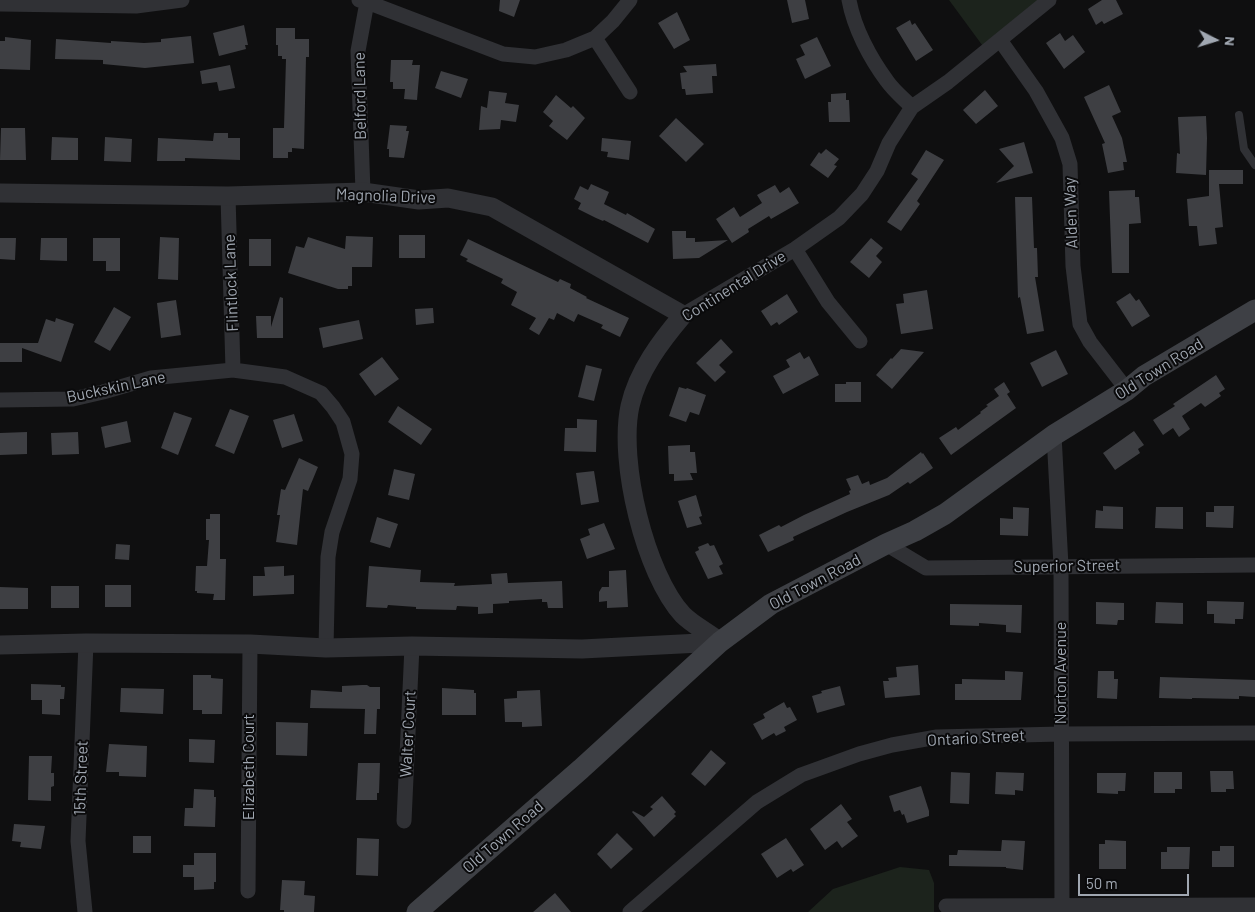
<!DOCTYPE html>
<html>
<head>
<meta charset="utf-8">
<style>
  body { margin:0 }
  #map { position:relative; width:1255px; height:912px; overflow:hidden; background:#0f0f10; font-family:Barlow,sans-serif }
  canvas { display:block }
  .north { position:absolute; left:1190px; top:15px; width:50px; height:50px; -webkit-text-stroke:4px #0a0a0b; paint-order:stroke; rotate:95deg; font-size:14px; font-weight:700; line-height:20px; text-align:center; color:#a0a7b1 }
  .north::after { content:''; display:block; margin:auto; width:18px; height:22px; background:#a0a7b1; clip-path:polygon(50% 0,100% 100%,50% 72%,0 100%) }
  .scale { position:absolute; left:1078px; top:874px; width:111px; height:22px; box-sizing:border-box; border:2px solid #a0a7b1; border-top:0; padding-left:6px; font-size:15px; line-height:18px; white-space:nowrap; color:#a0a7b1; -webkit-text-stroke:4px #0a0a0b; paint-order:stroke }
</style>
</head>
<body>
<div id="map">
<canvas width="1255" height="912"></canvas>
<div class="north">N</div>
<div class="scale">50 m</div>
</div>
<script>
const ctx = document.querySelector('canvas').getContext('2d');
ctx.lineJoin = 'round';
function fillPath(path, color) {
  ctx.fillStyle = color;
  ctx.fill(path, 'evenodd');
}
function stroke(path, color, width, dash) {
  ctx.strokeStyle = color;
  ctx.lineWidth = width;
  ctx.lineCap = dash ? 'butt' : 'round';
  ctx.setLineDash(dash || []);
  ctx.stroke(path);
}
function drawText(font, color, halo, rows, align = 'center') {
  ctx.font = font + ' Barlow,sans-serif';
  ctx.lineWidth = 4;
  ctx.setLineDash([]);
  ctx.textBaseline = 'middle';
  ctx.strokeStyle = halo;
  ctx.fillStyle = color;
  for (const [text, x, y, turn = 0] of rows) {
    ctx.save();
    ctx.translate(x, y);
    ctx.rotate((+turn || 0) * Math.PI / 180);
    ctx.textAlign = isNaN(turn) ? turn : align;
    if (halo) ctx.strokeText(text, 0, 0);
    ctx.fillText(text, 0, 0);
    ctx.restore();
  }
}
fillPath(new Path2D(`
  M949,0H1042L985,49Z
  M900,867L929,870L934,883V912H808L833,889Z`), '#1c231c');
fillPath(new Path2D(`
  M500,0H520L514,17L499,11Z
  M787,0H805L809,19L792,23Z
  M1102,0H1116L1123,14L1104,24L1102,21L1096,25L1088,9Z
  M677,12L690,40L674,49L658,23Z
  M910,20L912,25L915,23L933,50L916,61L896,28Z
  M244,25L248,45H245L246,49L219,56L213,33Z
  M276,28H295V39H309V57H306L304,149L292,148V152H288V158H273V128H284L286,59H282V56H278V45H276Z
  M1060,33L1065,41L1073,35L1085,52L1064,69L1046,43Z
  M191,36L194,63L145,68L103,64V60L55,59L56,39L111,43V41L144,43L161,42V39Z
  M5,37L31,40L30,70L0,69V41H5Z
  M817,37L831,66L805,79L796,59L805,55L800,45Z
  M391,60H413L412,65H420L417,100L404,99L405,89H393V82H390Z
  M716,64L717,76H712L713,93L686,95L685,89H682L680,73L687,72L683,66Z
  M230,65L235,88L219,91L217,82L202,84L200,71Z
  M441,71L468,79L461,98L435,88Z
  M1109,85L1121,112L1112,116L1122,138L1127,162H1123L1124,170L1108,173L1102,144L1105,143L1084,97Z
  M985,90L998,106L976,124L963,110Z
  M489,91L507,93L505,103L519,105L516,122L501,120L500,129L479,130L481,106L487,108Z
  M846,93V100H849L850,122H829L828,102H831V94Z
  M556,95L571,108L573,106L585,118L567,140L549,126L553,121L543,112Z
  M1206,116L1207,138L1206,175L1176,173L1177,153L1180,154L1178,117Z
  M676,118L704,144L686,162L659,136Z
  M390,125L407,126L406,131H409L404,158L389,157V149H387Z
  M1,128H25L26,160H0Z
  M214,133H228V138H240V160L185,158V161H157L158,138L213,141Z
  M52,137L78,138V160H51Z
  M105,137L132,139L131,162L104,161Z
  M602,138L631,141L629,160L607,157L608,152L601,151Z
  M1024,142L1033,173L996,183L1014,166L999,149Z
  M826,149L839,159L834,165L837,166L828,178L810,165L819,152L821,154Z
  M926,150L944,160L917,201L920,204L901,231L887,222L918,179L911,174Z
  M1209,170H1243V184H1219L1223,227L1215,228L1217,244L1199,246L1197,226H1189L1187,199L1209,196Z
  M591,184L609,192L604,204L626,215L627,213L655,229L648,243L604,220L603,221L596,218L578,209L581,203L574,199L580,186L588,190Z
  M775,185L780,193L789,187L799,203L771,219L769,216L748,229L749,232L732,243L716,219L734,207L740,217L762,203L757,195Z
  M1135,190V197H1139L1141,223L1129,224V273H1112L1109,191Z
  M1015,197H1032L1034,248H1037L1038,277H1035L1044,331L1027,334L1020,297L1018,298Z
  M672,231H686V238H695V242L728,240L699,258L673,259Z
  M399,235H425V258H399Z
  M346,236L373,237L372,267H352V286H348V289H338L288,273L296,246L304,248L308,237L345,249Z
  M160,237L179,238L178,280L158,279Z
  M0,238H16L15,260L0,259Z
  M41,238H67V261L40,260Z
  M93,238H120V271H106V261H93Z
  M871,238L883,248L876,256L882,262L869,278L850,262Z
  M249,239H271V266H249Z
  M468,239L558,282L560,279L571,284L570,288L587,297L586,298L629,318L620,337L601,328L603,325L578,314L574,322L557,313L554,320L549,318L539,335L529,329L536,318L511,305L517,292L501,283L503,279L466,261L468,259L460,255Z
  M927,290L933,329L901,334L896,304L904,303L903,294Z
  M1130,293L1136,301L1139,299L1150,316L1132,327L1116,302Z
  M787,294L798,312L779,325L777,322L771,326L761,311Z
  M280,297L283,298V338H257L256,316H271V327Z
  M176,300L181,335L161,338L157,303Z
  M114,307L131,317L110,351L94,342Z
  M433,308L434,323L416,325L415,309Z
  M56,318L74,324L61,362L22,348V362H0V343H38L46,319L55,322Z
  M359,320L363,339L323,348L319,328Z
  M721,339L733,352L719,365L726,372L715,382L696,363Z
  M901,349L924,352L892,389L876,375L891,358L892,359Z
  M1056,350L1068,374L1042,387L1030,363Z
  M800,352L804,359L809,356L819,375L783,394L773,376L790,367L786,360Z
  M382,357L399,379L375,396L359,374Z
  M586,365L602,369L594,401L578,397Z
  M1216,375L1225,389L1219,393L1221,396L1205,407L1201,403L1182,416L1190,429L1179,437L1173,428L1163,435L1153,420L1175,406L1173,404Z
  M846,382H861V402H835V384H846Z
  M1004,382L1010,392L1007,394L1016,408L951,455L939,438L956,427L958,430L981,413L980,412L988,406L986,405L999,396L994,389Z
  M679,387L686,389L687,388L706,395L699,415L690,412L686,422L669,416Z
  M398,406L432,429L421,445L388,422Z
  M230,409L249,416L234,454L215,446Z
  M174,412L192,418L178,455L161,448Z
  M294,414L303,441L282,448L273,420Z
  M577,419L597,420L596,452L564,451L565,428H577Z
  M127,421L131,442L105,448L101,427Z
  M1134,431L1144,445L1138,449L1140,453L1115,470L1103,453Z
  M27,432V454L0,455V433Z
  M78,432L79,454L52,455L51,433Z
  M690,445V452H695L697,473H690L693,480L674,481V474H669L668,446Z
  M921,452L922,454L923,453L933,468L910,484L908,482L889,495L847,512L793,537L794,540L768,552L759,535L779,525L781,527L804,515L850,494L849,491L851,490L846,479L858,475L862,484L869,481L870,485L887,478Z
  M299,458L318,467L308,491L303,489L297,545L276,542L280,515H277L281,489L285,490Z
  M394,469L415,474L409,500L388,495Z
  M594,471L599,502L581,505L576,473Z
  M696,495L702,516L699,517L702,524L687,528L678,501Z
  M1103,506L1123,507V529L1095,528L1096,510L1103,511Z
  M1214,506H1234L1233,528L1206,527V512H1214Z
  M1013,507L1029,508L1028,536L1000,535V518L1013,519Z
  M1156,507H1183V529L1155,528Z
  M210,514H220V559H226L225,600H213L214,594L197,593V591H195L196,566H207L209,540H206V519H210Z
  M377,517L398,524L390,548L370,542Z
  M604,523L615,549L587,559L580,539L590,535L588,529Z
  M708,543L710,546L714,545L723,564L719,566L723,574L708,579L695,552L699,550L698,547Z
  M116,544L130,545L129,560L115,559Z
  M284,566V576L294,575V594L253,596V576H265L264,567Z
  M369,566L421,570L420,582L455,583L454,586L492,584L491,574L507,573L508,583L562,581L563,608H548L547,602H542V599L509,601V603L493,604V613L478,614V607L457,606L456,610L416,609V607L388,605L387,608L366,607Z
  M626,570L628,607L607,608V601L599,602V592L602,587H609V571Z
  M105,585H131V607H105Z
  M51,586H79V608H51Z
  M0,587L28,588V609H0Z
  M1207,601L1244,602L1243,619H1235V624L1214,623V614H1207Z
  M1096,602L1124,603V620H1118L1117,625L1096,624Z
  M1156,602L1183,603V624L1155,623Z
  M950,604L1022,605L1021,633L1006,632V625L979,623V626L950,625Z
  M918,665L920,695L885,698L883,681H889L888,678L897,677L896,667Z
  M1005,671L1023,672L1021,700H955V684H962V679L1005,680Z
  M1098,671H1114V679H1118L1117,699L1097,698Z
  M193,675H211V678L223,679L222,714H202V710H193Z
  M1160,677L1255,680V697L1239,696V699L1192,698V699L1159,698Z
  M31,684L61,685V687H65L64,699H60V715L42,714V700H31Z
  M362,685H367L370,687H380V709H377L376,734H364L365,709L310,708L311,690L342,692V686Z
  M840,686L845,705L817,713L812,696L822,693L821,691Z
  M121,688L164,689L163,714L120,712Z
  M442,688L474,690V693H476V715H442Z
  M540,690L542,726L522,727V722H505L504,699L517,698V691Z
  M784,702L787,708L790,707L797,720L784,727L786,731L776,736L774,733L762,740L753,724L765,718L763,714Z
  M276,722L308,723L307,756L276,755Z
  M189,739L215,740L214,763L189,762Z
  M109,744L147,746L146,777L119,776V772H106Z
  M711,750L726,763L705,786L691,774Z
  M29,756H52L51,773H54V786L51,787V801L28,800Z
  M358,763H380L379,793H377V800H356Z
  M1210,771H1233L1234,789H1226V792H1211Z
  M951,772L970,773L969,804L950,803Z
  M996,772L1024,773L1023,791L1015,790V795L995,794Z
  M1154,772H1182V789H1175V793H1154Z
  M1097,773H1126L1125,791H1118V794L1097,793Z
  M921,786L929,811V816L907,823L904,814L902,815L900,810L894,812L889,796Z
  M194,789L214,790V797H216L215,827L184,826L185,808H193Z
  M662,796L676,812L674,814L676,816L654,837L632,812L633,811L644,817L653,809L650,807Z
  M841,804L852,819L847,822L858,836L842,848L837,841L825,850L810,829Z
  M14,824L45,826L41,849L20,847L21,842L12,841Z
  M617,833L633,849L611,869L597,854Z
  M133,836H151V853H133Z
  M357,838L379,839L378,876L356,875Z
  M786,838L804,865L793,872L791,869L777,878L761,854Z
  M1002,840L1025,841L1023,870L1006,868V867L949,866V855H957L958,850L1001,851Z
  M1105,840L1126,841V869H1099V844H1105Z
  M1220,846H1234V867H1212V851H1220Z
  M1167,847H1190L1189,869H1161V852H1167Z
  M194,853H216V882H214V889L194,890V877H183V865H194Z
  M282,880L305,881L304,895L315,896L314,912H284V910H280Z
  M555,893L571,912H533Z`), '#3e3f43');
stroke(new Path2D(`
  M1239,115L1244,149L1255,165`), '#303135', 8);
stroke(new Path2D(`
  M359,0L367,2L503,54L535,57L566,50L595,38L613,21L630,0
  M849,0C854,28 870,58 887,81C894,91 904,99 912,107
  M0,4L136,6L182,0
  M595,38L630,92
  M1000,40L1036,91L1062,138L1070,164L1073,266L1080,324L1090,342L1127,390
  M363,192L358,51L367,2
  M228,196L233,370
  M795,249L828,302L860,341
  M683,315L795,249L839,218L862,194L877,171L889,143L912,107L948,82L1049,0
  M0,400L73,399L103,392L151,378L233,370L285,377L321,393L333,407L343,422L352,454L350,479L332,532L328,557L326,648
  M1054,435L1061,566L1062,912
  M886,544L926,568L1255,565
  M404,821L412,646
  M248,891L250,644
  M946,906L1255,905
  M85,912L78,841L86,643
  M630,912L757,802L801,775L859,754L892,745L937,737L1061,734L1255,733`), '#303135', 15);
stroke(new Path2D(`
  M0,193L228,196L363,192L419,200L448,198L492,207L683,315C661,341 638,371 630,406C618,461 645,574 683,615C693,625 709,633 720,642
  M0,645L86,643L250,644L326,648L412,646L582,649L720,642`), '#303135', 19);
stroke(new Path2D(`
  M417,912L581,769L720,642L771,604L886,544L915,531L945,514L1054,435L1127,390L1144,376L1255,310`), '#3e4045', 21);
drawText('16px', '#a0a7b1', '#0a0a0b', [
  ["Belford Lane",360,96,-91],
  ["Magnolia Drive",386,196,2],
  ["Alden Way",1071,213,-92],
  ["Flintlock Lane",231,283,-92],
  ["Continental Drive",734,286,-32],
  ["Old Town Road",1159,369,-32],
  ["Buckskin Lane",116,387,-12],
  ["Superior Street",1067,566,-1],
  ["Old Town Road",815,582,-28],
  ["Norton Avenue",1061,673,-90],
  ["Walter Court",408,734,-87],
  ["Ontario Street",976,738,-3],
  ["Elizabeth Court",249,767,-90],
  ["15th Street",81,778,-88],
  ["Old Town Road",503,837,-41]
]);
</script>
</body>
</html>
